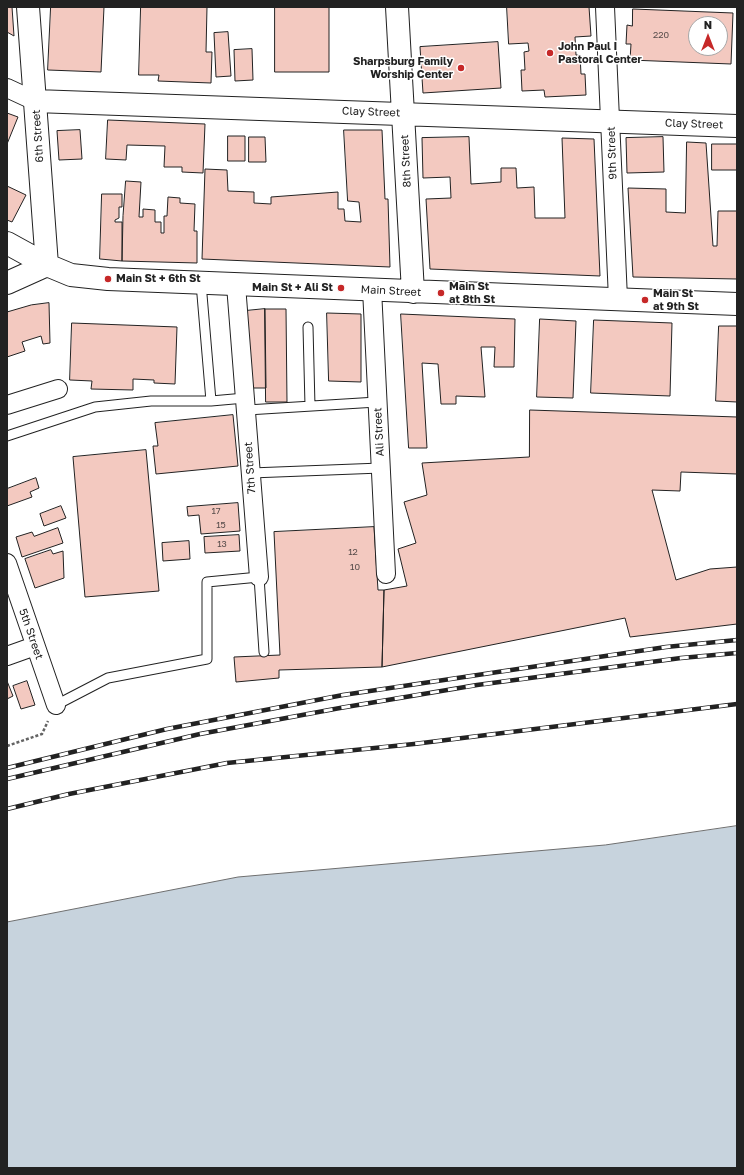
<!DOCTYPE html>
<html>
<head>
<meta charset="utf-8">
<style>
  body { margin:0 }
  #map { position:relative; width:744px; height:1175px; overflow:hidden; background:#fff; font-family:"Golos Text",sans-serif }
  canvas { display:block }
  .frame { position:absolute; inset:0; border:8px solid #222; pointer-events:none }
  .north { position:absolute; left:688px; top:16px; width:40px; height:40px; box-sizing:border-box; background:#fff; border:1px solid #a7a7a7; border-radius:50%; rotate:0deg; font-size:11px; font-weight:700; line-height:16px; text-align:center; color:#222 }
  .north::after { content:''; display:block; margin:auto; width:14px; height:18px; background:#c62828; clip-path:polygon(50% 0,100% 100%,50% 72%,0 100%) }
</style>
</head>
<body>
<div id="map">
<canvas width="744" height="1175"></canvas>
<div class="frame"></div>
<div class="north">N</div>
</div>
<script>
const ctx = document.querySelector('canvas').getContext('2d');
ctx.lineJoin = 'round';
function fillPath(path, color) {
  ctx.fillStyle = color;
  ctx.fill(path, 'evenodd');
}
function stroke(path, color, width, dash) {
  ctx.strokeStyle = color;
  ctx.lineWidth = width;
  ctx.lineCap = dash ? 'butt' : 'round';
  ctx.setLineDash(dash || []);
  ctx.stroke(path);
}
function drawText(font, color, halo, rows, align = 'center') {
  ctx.font = font + ' "Golos Text",sans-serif';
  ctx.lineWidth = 3;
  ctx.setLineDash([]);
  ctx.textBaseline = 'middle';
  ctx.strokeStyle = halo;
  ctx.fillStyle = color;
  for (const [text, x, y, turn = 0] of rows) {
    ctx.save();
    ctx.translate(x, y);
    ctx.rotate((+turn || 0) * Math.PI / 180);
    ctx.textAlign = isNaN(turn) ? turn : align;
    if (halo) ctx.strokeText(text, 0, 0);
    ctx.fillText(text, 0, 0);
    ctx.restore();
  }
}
const water = new Path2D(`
  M737,826V1168H7V922L238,877L605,845Z`);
fillPath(water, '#c7d3dd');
stroke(water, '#6f6f6f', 1);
const building = new Path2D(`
  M7,7H12L14,36L7,32Z
  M51,7H104L101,72L48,70Z
  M141,7H207L206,52H212L211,83L158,81L159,75H139Z
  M275,7H329V72H275Z
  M507,7H589L591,36L575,37L576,55H580L581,74H585L586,95L545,97L544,90L522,91L521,70H525L524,52L529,51L528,43L509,44Z
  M633,9L733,13L731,64L630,60L631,44H626L627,25L632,26ZM696,24H720V48H696Z
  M228,32L231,76L216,77L214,33Z
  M498,42L501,88L423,93L420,47Z
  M252,49L253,80L235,81L234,50Z
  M7,113L18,117L7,144Z
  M108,120L205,124L203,173L182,172V167H164L165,146L127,145L126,160L106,159Z
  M80,130L82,159L59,160L57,131Z
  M344,130H382L385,199H388L390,267L202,259L205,169L227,170L228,191L254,192V203L271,204V197L338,192V209H344L345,221L361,222L359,202L348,201Z
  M228,136H245V161H228Z
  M249,137H265L266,162H249Z
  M469,137L471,184L501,182V168H516L517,188L534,187L535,218H565L562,138L594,139L600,276L430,269L426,199L451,198L450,177L423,178L422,138Z
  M663,137L664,172L627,173L626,138Z
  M687,142L706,143L713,246H717L718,211H737V279L633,277L628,188L666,189V212L685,213Z
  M712,144H737V170H712Z
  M126,181L141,182L139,217H143V209L155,210V222H161V233H164V216H167L168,197L180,198V203L195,204L194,231H197V263L122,261L123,216Z
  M7,186L26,195L12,222L7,220Z
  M102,194H122V207H119V218L115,220V222H122V261L100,259Z
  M49,303L50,343L43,344L41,336L22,342L25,351L7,357V312L31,305Z
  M265,309H286L287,402H266Z
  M265,309L266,388H250L245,311Z
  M327,313L361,314V382L329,381Z
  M401,314L515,319L514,367H494L495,347H481L485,397L456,396V404H441L438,364L422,363L427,448H409Z
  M540,319L576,321L573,398L537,397Z
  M594,320L672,323L670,396L591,393Z
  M72,323L177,327L175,384L154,383V380L133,379V390L91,389L92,381L70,380Z
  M719,326H737V402L716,401Z
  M530,410L737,417V474L681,472L680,491L652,490L676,580L710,569L737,567V624L630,637L625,618L382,667L384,590L407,586L398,549L416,543L404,502L427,495L422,463L529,457Z
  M233,415L238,466L156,474L153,446H158L155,423Z
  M146,450L159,591L85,597L73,457Z
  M36,478L39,488L30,492L32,497L7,506V489Z
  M238,503L240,531L201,534L199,515L188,516L187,507Z
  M61,506L66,518L44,526L40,514Z
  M374,527L378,590H384L382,667L279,670V678L236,682L234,657L280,655L274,532Z
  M58,528L63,543L22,557L16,537L32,532L34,536Z
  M239,535L240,551L205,553L204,537Z
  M189,541L190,559L163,561L162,543Z
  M51,550L53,554L63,551L64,578L35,588L25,559Z
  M7,681L13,696L7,699Z
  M27,681L35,705L21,709L13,686Z`);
fillPath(building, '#f3c9c0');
stroke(building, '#222', 1);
const lane = new Path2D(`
  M201,283L211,401
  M308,327L310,406
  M247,410L377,402
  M7,436L95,407L151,401H211L245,398
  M251,473L381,468
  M56,705L108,678L207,659V582L259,577L264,652`);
const street = new Path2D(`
  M605,7L618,299
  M7,88L35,101
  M236,285L259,577
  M372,289L386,574
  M7,405L58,389
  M7,563L56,705
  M7,656L35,646`);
const secondary = new Path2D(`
  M28,7L47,265
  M397,7L413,292
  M35,101L737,126
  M7,243L47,265L71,275L108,279L737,304
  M7,283L47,265`);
stroke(lane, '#222', 11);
stroke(street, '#222', 20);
stroke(secondary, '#222', 24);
stroke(new Path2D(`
  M7,746L42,734L48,721`), '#646464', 2.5, [3, 2]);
stroke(lane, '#fff', 9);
stroke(street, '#fff', 18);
stroke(secondary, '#fff', 22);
const rail = new Path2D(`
  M7,768L167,729L343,695L666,647L737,640
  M7,779L200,734L340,708L477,685L681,658L737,653
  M7,809L69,794L227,763L414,744L737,704`);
stroke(rail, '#222', 4.5);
stroke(rail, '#fff', 3, [9]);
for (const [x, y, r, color] of [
  [550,53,4,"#c62828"],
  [461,68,4,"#c62828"],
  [108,279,4,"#c62828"],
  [341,288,4,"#c62828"],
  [441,293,4,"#c62828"],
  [645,300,4,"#c62828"]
]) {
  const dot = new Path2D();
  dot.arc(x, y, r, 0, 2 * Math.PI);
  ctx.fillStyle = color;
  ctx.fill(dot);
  stroke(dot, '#fff', 1.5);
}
drawText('9px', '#564c4a', null, [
  ["220",661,35],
  ["17",216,511],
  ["15",221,525],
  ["13",222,544],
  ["12",353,552],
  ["10",355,567]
]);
drawText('bold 11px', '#222', '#fff', [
  ["John Paul I",558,47],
  ["Pastoral Center",558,60],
  ["Sharpsburg Family",453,62,"right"],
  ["Worship Center",453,75,"right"],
  ["Main St + 6th St",116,279],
  ["Main St",449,287],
  ["at 8th St",449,300],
  ["Main St + Ali St",333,288,"right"],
  ["Main St",653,294],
  ["at 9th St",653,307]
], 'left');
drawText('11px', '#222', '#fff', [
  ["Clay Street",371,112,2],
  ["Clay Street",694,124,2],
  ["6th Street",38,136,-94],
  ["9th Street",612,153,-92],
  ["8th Street",406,161,-93],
  ["Main Street",391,291,3],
  ["Ali Street",379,432,-93],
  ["7th Street",250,468,-94],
  ["5th Street",31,634,71]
]);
</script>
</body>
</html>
